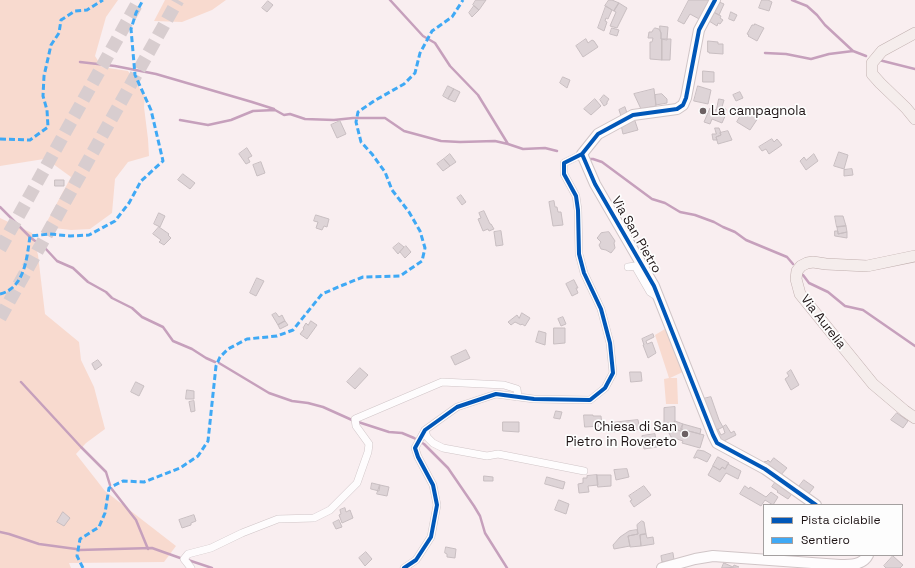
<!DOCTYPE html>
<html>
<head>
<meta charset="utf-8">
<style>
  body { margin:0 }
  #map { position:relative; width:915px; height:568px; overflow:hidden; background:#f9eef0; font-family:"Space Grotesk",sans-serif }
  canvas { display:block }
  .legend { position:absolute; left:763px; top:504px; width:140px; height:52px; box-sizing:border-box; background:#fdfdfd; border:1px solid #a4a0a0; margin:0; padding:5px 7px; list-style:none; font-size:12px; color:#1e1415 }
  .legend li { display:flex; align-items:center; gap:8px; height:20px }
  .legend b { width:20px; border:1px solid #a4a0a0 }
</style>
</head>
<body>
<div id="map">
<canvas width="915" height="568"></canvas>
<ul class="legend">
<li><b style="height:5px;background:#0057b8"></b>Pista ciclabile</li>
<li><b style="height:5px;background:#3fa9f5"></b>Sentiero</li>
</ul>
</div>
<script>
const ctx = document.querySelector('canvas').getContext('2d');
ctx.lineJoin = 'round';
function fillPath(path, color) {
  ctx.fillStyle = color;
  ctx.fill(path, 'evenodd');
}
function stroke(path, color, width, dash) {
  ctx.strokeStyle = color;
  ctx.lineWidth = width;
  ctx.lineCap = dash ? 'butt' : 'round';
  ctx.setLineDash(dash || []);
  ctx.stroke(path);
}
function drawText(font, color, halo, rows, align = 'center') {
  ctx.font = font + ' "Space Grotesk",sans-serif';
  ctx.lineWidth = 3.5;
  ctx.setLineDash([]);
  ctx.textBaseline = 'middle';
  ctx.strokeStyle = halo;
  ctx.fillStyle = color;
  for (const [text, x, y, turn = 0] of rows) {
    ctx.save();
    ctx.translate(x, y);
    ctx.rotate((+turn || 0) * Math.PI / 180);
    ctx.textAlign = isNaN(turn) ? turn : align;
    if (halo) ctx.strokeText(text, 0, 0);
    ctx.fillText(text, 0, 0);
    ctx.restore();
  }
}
fillPath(new Path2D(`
  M0,0H118L106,17L95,56L102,67L128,71L145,96L144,107L148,139L149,156L128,162L115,179L112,213L90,229L71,230L54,228L43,229L71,177L49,161L44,159L0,166Z
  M165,0H226L212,10L182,22L154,21Z
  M0,218L32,233L38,255L45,314L79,342L81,360L94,387L105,429L86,443L76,454L105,491L176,546L164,562L69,563L71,568H0Z
  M670,326L687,370L670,378H677L678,404H666L664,379L669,378L655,335Z`), '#f8dacf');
stroke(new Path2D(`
  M390,0L423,36L435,43L450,66L478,95L508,144
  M792,0L807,6L817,15L825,25L853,51L866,56
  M765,53L786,54L811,59L829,54L853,51
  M879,60L915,69
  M80,62L115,66L156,74L252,102L274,109
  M180,120L208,125L231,120L253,111L275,110L284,115L290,114L305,119L334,120L353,118H385L404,131L441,141L460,142L495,141L508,144L523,149L545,148L557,151
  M589,159H593L602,162L652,199L665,203L680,212L695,215L714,222L723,227L735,232L746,240L787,257L793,264
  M0,207L31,238L45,248L57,261L73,268L88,282L106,292L112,298L132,308L142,317L163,327L173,341L192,349L206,358L215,362
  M803,275L809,283L828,292L845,306L863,310L915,346
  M219,363L269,393L292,401L308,403L323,407L352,420L389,432L402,433L414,438L424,444L448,468L474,506L480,516L485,533L507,568
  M21,382L81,447L106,472L110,485
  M111,488L136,520L148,549
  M0,532L9,534L39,544L76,549
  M79,550L152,548L183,559
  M188,560L212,568`), '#c6a0bc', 2.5);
const building = new Path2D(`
  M476,0H486L479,10L473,5Z
  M609,0H612L619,3L614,11L605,6Z
  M689,0H711L701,20L690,14L684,24L678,21Z
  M762,0H768L772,2L769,11L759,8Z
  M268,1L273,5L267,12L262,8Z
  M717,1L724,4L719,15L712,11Z
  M619,3L627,8L617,28L610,26L616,12L614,11Z
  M474,6L479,10L472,17L469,13Z
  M606,6L612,10L608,19L606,18L605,21L607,22L604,31L598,28Z
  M713,12L721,16L720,18L723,20L720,24L718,23L717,26L709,21Z
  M731,12L737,15L734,21L729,19Z
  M755,24L764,28L757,41L748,36L749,35L747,34L752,25H754Z
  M660,26L668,27L667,40L661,39V33L660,30Z
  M612,28L619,30L617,36L610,34Z
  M655,28L659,29L661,33V39H662V60L650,59V42H652L653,38H648L649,32H652L653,30Z
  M586,39L588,43L592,40L594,41L598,47L583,57L576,46Z
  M662,39H671L670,60H662Z
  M708,41L718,42V44H723V54L709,53V52H708Z
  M703,71L714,72V82H703Z
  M563,77L570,80L567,88L560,83Z
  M448,86L454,89L448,99L443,96Z
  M698,86L711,90L708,104L694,101Z
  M454,89L460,92L455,102L448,99Z
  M654,89L656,106L641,109L634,94Z
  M740,92L743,98L736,101L733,95Z
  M662,94L667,99V103L656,105L655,95Z
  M604,95L609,99L607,102V104L604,106L600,100Z
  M595,99L601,106L591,115L584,109Z
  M719,99L724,100L722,107L726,109L725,113L726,114L722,123L712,119L710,124L704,122L710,108L716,110Z
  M625,107L627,113L621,116L619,110Z
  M744,110L758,118L750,130L737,122Z
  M340,121L346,134L337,138L331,125Z
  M635,121L638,130L623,134L621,125Z
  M715,128H719L721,133H720L721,135L716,137L717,140H713L712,134H716Z
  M728,131L732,140L718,144L716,137L721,135L720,133Z
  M772,139L774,142L777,139L782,145L769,154L766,149L762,151L759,147Z
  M247,148L252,156L248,158L250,162L246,164L239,154Z
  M839,152L848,155L844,169L834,166Z
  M450,154L456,162L450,166L444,159Z
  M814,154L818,161L806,170L800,161L804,157L806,160Z
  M444,159L450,166L443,171L437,164Z
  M261,162L265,173L257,176L253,165Z
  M852,169L853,175L844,176V170Z
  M183,174L195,183L190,189L178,180Z
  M55,180H64V186H55Z
  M461,195L466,202L462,205L457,198Z
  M554,201L555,207H557L558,212H561L563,225L553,226L549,202Z
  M484,211L490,224H491L494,229L489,231L488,229L483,231L478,219L481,218L479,213Z
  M159,213L165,216L160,227L154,224Z
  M316,215L329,219L327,227L324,226L322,230L316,228L318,222L314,221Z
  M835,216H843L846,226L837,227Z
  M846,226L847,232L838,234L837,227Z
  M159,227L169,234L168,235L171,238L164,245L159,242L161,240L153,234Z
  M501,231L503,245L496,246L494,232Z
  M835,231H838V234L847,232V238L835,236Z
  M609,232L615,241L614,243L615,248L611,253L606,250L601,249L599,245L601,242L597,238L598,237L601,233Z
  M399,243L404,247L398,254L393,248Z
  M406,246L411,252L405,258L400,252Z
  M257,278L264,281L256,296L250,293Z
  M574,280L578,288H576L578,293L572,296L566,284Z
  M276,313L279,317L282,315L285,321L278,325L272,315Z
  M522,313L530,318L525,326L522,324L521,325L515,322L511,325L508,322L517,315L519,318Z
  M563,317L566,324L561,326L558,319Z
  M285,321L288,325L280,329L278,325Z
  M311,321L317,325L307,339L300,334L304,329L303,328L306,323L308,325Z
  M554,328H565V343L554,344Z
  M539,331L546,333L545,345L536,342Z
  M653,334L654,337L646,341L647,344L652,342L656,353L648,358L643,345H644L642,339Z
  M466,350L470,358L455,365L451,357Z
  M98,360L102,365L95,370L92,364Z
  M360,368L368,375L355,389L347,382Z
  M791,370L799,385L791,390L785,379L789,376L787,373Z
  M630,372H641L642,381L631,382Z
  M136,382L144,386L139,396L131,392Z
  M187,390L194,391V399H186Z
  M711,397L719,420L723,427L715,431L703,399Z
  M194,401L195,411L191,412L189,402Z
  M675,407V421L674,423H664V408Z
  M556,411L562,412L560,419L554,418Z
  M897,413L908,421L903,428L891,420Z
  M584,415H593V416H601L602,426L585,427Z
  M638,420L640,429L623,431L610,432V423Z
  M675,421L683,424L681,431L674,429L675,424L674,423Z
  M503,422H519V432L503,431Z
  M683,424L701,429L700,434L681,429Z
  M726,425L731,433L734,431L736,435L722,442L715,431L718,429L721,435L725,433L723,427Z
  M672,429H674L681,431V429L704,435L700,448L682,443L683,441L671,437L669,433Z
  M655,434L657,447L644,449L642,436Z
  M698,450L704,451L711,455L707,462L696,457V458H694Z
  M718,457L729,463L725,469L722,467L720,470L713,466Z
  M774,458L787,468L780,476L764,463L765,461L766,462L768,460L770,462Z
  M728,464L741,471L738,479L726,473L720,482L708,475L713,466L720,470L722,467L725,469Z
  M627,469L629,477L616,480L614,470Z
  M597,475L598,485L588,486L589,492L579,493L578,484L583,483V478H587V476Z
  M597,475H611V486L598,487Z
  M484,476L493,477V481H484Z
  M547,477L565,482L563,489L545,484Z
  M777,480L794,491L788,499L777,492L778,491L772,487Z
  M804,480L814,487L808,495L798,488Z
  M372,483L380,485L379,491L371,489Z
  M380,485L389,487L387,496L377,494Z
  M644,486L651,495L634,507L630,501L632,500L629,496Z
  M745,486L749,489L750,487L766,497L771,492L778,497L773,505L765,500L761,506L740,494Z
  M559,500L569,504L566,514L555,510Z
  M345,508L346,512L350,510L353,518L342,523L339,515L341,514L340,510Z
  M63,512L70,518L64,526L57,522Z
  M194,515L196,521L191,523V525L182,528L179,520Z
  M339,520L342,527L336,529L333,523Z
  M642,521L644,522L646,534L640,535L641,546L630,547L628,536L638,534L637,525Z
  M637,530L638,534L628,536L630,546L614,549L613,545L620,537L629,531Z
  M646,534L647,538L653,537L654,544L641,546L640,535Z
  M446,547L456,549L455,558L447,557V554L445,553Z
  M366,552L372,559L365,566L359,558Z
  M673,553L674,560L662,562L661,556Z
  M893,556L903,565L900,568H886L884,566Z
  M724,563L733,567L734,565L739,567L722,568Z`);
fillPath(building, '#ded4d7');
stroke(building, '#c8bec1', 1);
stroke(new Path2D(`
  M0,249L139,0
  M0,318L178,0`), '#d8cdcf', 13, [13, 6]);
const street = new Path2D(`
  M628,267L635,266L650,292L658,297
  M425,430L427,437L433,443L443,448L487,456L498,454L584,471
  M191,568L184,559L188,554L211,548L242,533L278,519L314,518L330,510L357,483L368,452L369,444L356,426L355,419L442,382L504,385L517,389L518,397
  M404,568L416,560L431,537L437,505L433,485L418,457L415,448L425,430L457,407L496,394L534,399L590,400L605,388L613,373L610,343L601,309L584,273L579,254L578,210L576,196L564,174V163L582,154`);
const secondary = new Path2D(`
  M715,0L699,30L686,98L683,105L677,109L633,115L598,134L582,154L595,184L654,286L713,435L717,443L765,469L816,505
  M662,568L695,559L713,556L840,565C850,565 863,565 868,555`);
const primary = new Path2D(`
  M915,33L882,51L872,63V74L880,83L906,108L915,119
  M915,256L867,266L826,264L813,262L807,263L801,266L797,271L796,279L800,294L873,384L905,411L915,418`);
stroke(street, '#d0c5c7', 8);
stroke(secondary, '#d0c5c7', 12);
stroke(primary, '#c0afae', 12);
stroke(street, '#fefcfd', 7);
stroke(secondary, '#fefcfd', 10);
stroke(primary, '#f5edec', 11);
stroke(new Path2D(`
  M0,139L30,140L48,127L47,110L43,96L44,76L51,45L59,33L61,20L75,11L87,10L103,0
  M0,294C25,288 27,257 30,236L50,234L70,236L89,235L115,221L129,203L141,181L163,161L151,110L135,75L131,29L136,13L143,0
  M83,568L77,556L80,539L99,527L105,513L109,488L123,481L144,482L180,468L198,456L208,441L216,366L220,357L228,349L247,339L277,336L293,330L322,294L343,285L363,277L400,276L422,261L425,248L420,231L409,212L392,190L385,172L372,154L361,142L356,122L358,112L374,101L404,84L415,73L420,53L432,31L452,17L463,0`), '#3fa9f5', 3, [6, 3]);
stroke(new Path2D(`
  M715,0L699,30L686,98L683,105L677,109L633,115L598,134L582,154L595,184L654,286L713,435L717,443L765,469L816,505
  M404,568L416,560L431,537L437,505L433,485L418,457L415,448L425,430L457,407L496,394L534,399L590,400L605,388L613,373L610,343L601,309L584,273L579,254L578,210L576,196L564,174V163L582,154`), '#0057b8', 4);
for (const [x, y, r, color] of [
  [703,111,4,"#6b6062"],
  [685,434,4,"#6b6062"]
]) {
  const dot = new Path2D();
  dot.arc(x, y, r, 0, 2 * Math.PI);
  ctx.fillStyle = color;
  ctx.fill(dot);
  stroke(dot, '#fdfdfd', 1.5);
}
drawText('13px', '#1e1415', '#fdfdfd', [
  ["La campagnola",711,111],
  ["Chiesa di San",677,427,"right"],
  ["Pietro in Rovereto",677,442,"right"]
], 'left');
drawText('13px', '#1e1415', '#fdfdfd', [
  ["Via San Pietro",636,235,60],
  ["Via Aurelia",823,322,52]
]);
</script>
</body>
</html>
